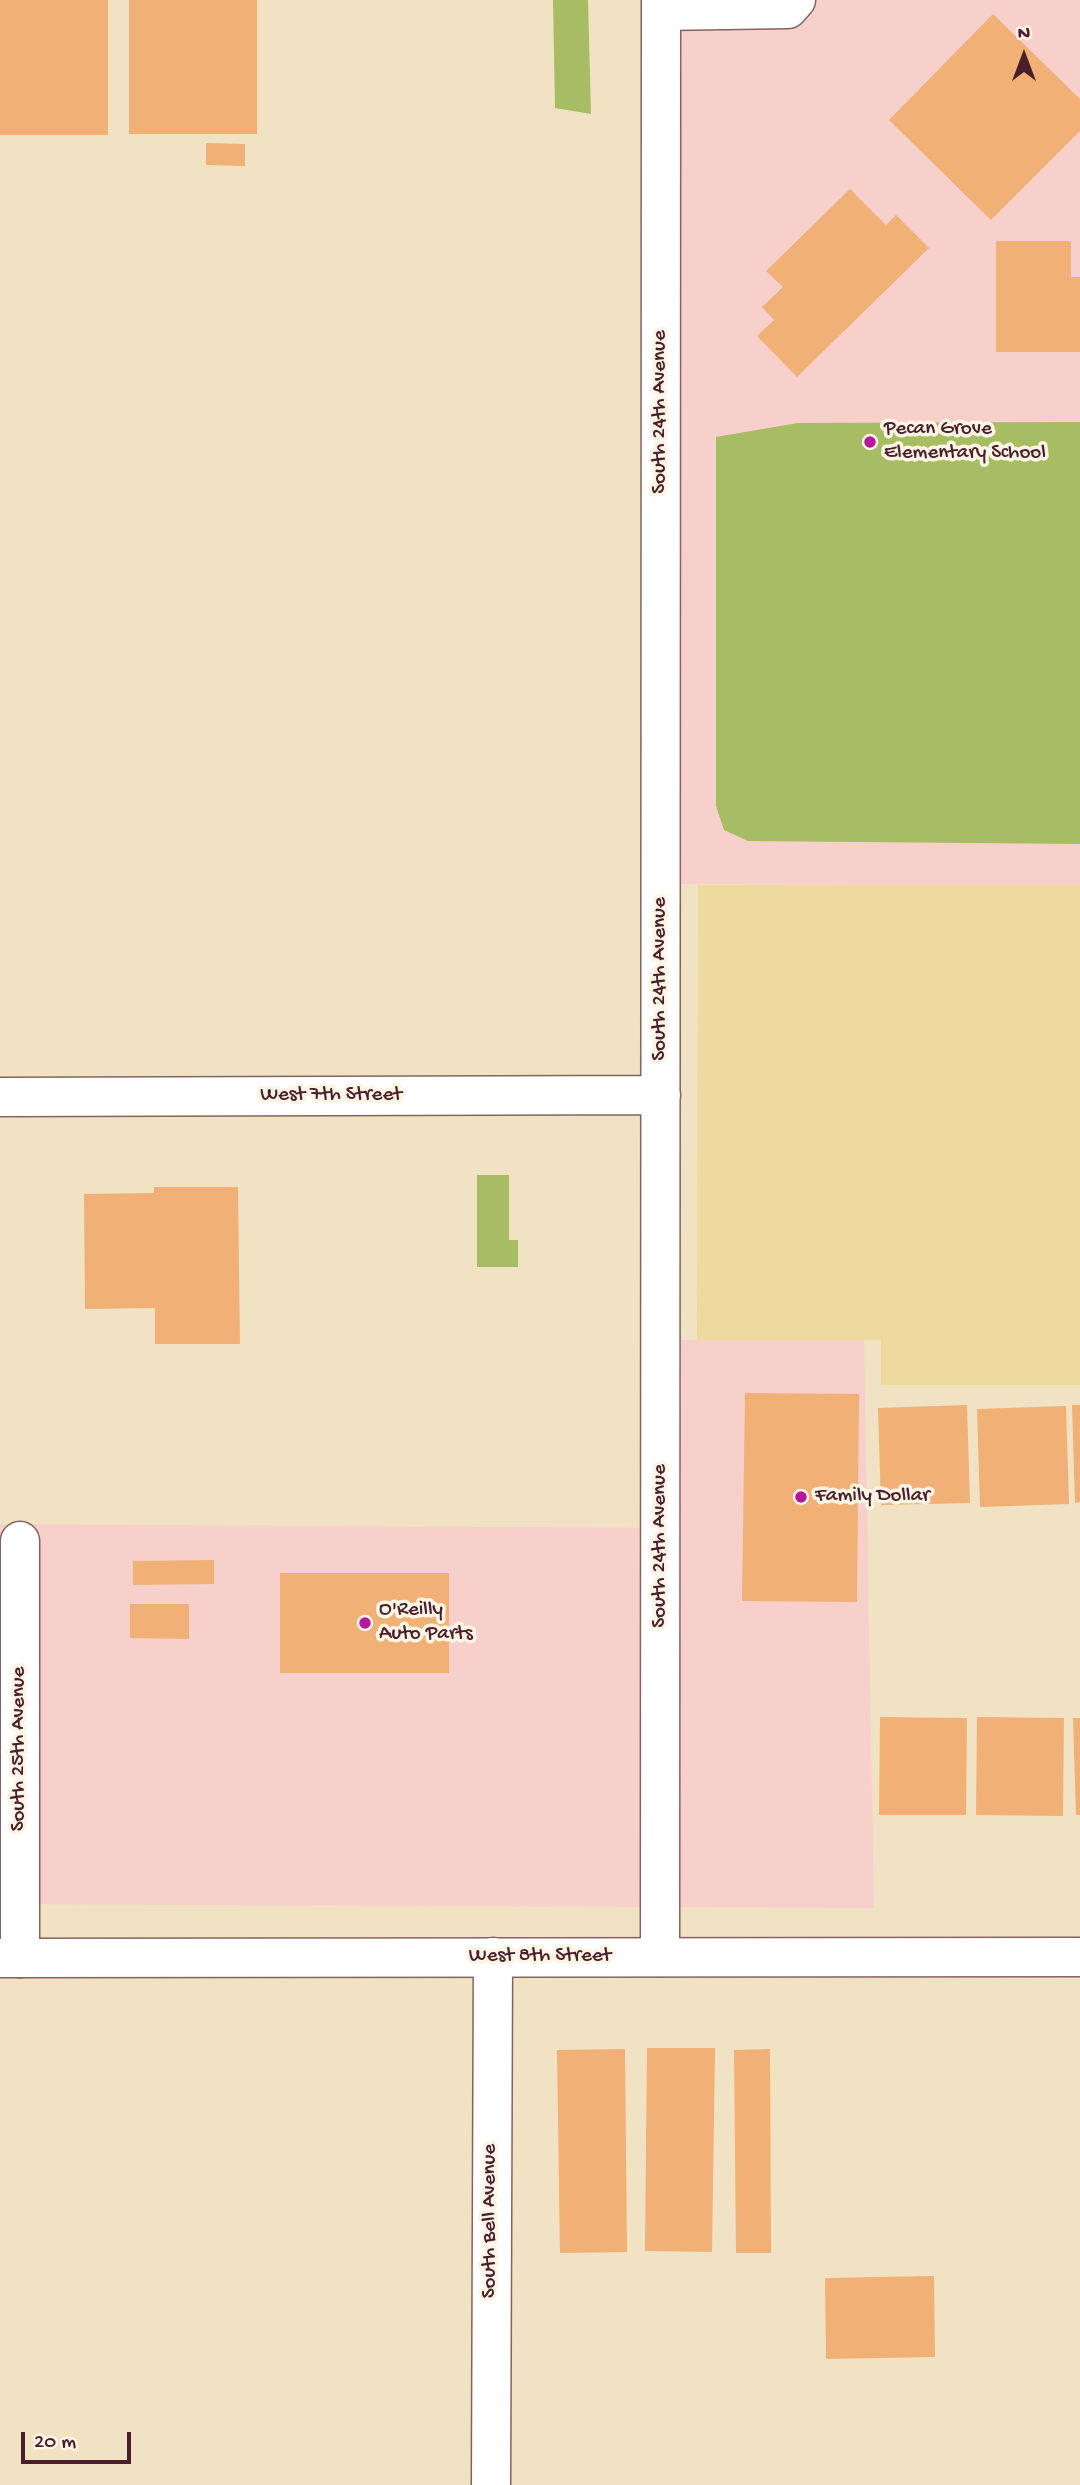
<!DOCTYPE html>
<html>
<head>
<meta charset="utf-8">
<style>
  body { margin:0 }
  #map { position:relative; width:1080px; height:2485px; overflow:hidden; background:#f0e2c3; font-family:"Gochi Hand",sans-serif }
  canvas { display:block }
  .north { position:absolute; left:989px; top:21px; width:70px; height:70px; -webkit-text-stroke:5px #fcf5e5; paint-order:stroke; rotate:0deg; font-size:19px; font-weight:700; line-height:28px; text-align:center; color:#4a1f2b }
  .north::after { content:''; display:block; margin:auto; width:24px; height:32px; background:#4a1f2b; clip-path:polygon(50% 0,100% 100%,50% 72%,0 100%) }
  .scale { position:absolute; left:21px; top:2432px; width:110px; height:32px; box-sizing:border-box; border:4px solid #4a1f2b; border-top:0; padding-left:9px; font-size:21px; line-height:24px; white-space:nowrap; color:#4a1f2b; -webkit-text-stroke:5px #fcf5e5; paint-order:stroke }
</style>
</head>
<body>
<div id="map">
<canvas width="1080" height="2485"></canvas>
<div class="north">N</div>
<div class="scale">20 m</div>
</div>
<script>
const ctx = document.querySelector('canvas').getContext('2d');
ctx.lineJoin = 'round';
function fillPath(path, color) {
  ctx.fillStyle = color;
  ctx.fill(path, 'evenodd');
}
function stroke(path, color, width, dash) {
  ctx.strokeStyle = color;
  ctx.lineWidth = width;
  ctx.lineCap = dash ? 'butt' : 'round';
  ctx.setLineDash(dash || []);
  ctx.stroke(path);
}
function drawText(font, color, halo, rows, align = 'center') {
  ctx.font = font + ' "Gochi Hand",sans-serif';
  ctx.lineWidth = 7;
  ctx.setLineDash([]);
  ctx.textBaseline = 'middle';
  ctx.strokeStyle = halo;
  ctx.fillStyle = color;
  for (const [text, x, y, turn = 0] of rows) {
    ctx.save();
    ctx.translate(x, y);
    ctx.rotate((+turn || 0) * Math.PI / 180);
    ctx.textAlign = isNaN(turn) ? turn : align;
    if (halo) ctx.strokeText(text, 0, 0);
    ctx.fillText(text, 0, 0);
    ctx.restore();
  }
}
fillPath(new Path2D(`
  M660,0H1080V886L661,884Z
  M661,1340H864L874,1908L0,1904V1524L660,1528Z`), '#f7d0cb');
fillPath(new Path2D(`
  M553,0H588L591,114L555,108Z
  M1080,422V844L748,841L724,830L716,806V437L798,423Z
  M477,1175H509V1240H518V1267H477Z`), '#a6bd63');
fillPath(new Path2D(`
  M698,885H1080V1385H881V1340H697Z`), '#eeda9e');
fillPath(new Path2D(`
  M0,0H108V135H0Z
  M129,0H257V134H129Z
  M993,14L1080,99V131L991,220L889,120Z
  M206,143L245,144V166L206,165Z
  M850,189L886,225L896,215L929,248L797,377L757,336L774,320L762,307L783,287L766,271Z
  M996,241H1071V277H1080V352H996Z
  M154,1187H238L240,1344H155V1308L85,1309L84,1194L154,1193Z
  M745,1393L859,1394L857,1602L742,1601Z
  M967,1405L970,1503L881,1505L878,1408Z
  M1072,1405H1080V1502L1075,1503Z
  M1066,1406L1069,1504L980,1507L977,1409Z
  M214,1560V1584L133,1585V1561Z
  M280,1573H449V1673H280Z
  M130,1604H189V1639L130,1638Z
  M880,1717L967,1718L966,1815H879Z
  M977,1717L1064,1718L1063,1816L976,1815Z
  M1073,1718H1080V1815H1076Z
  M647,2048H715L712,2252L645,2251Z
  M625,2049L627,2252L560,2253L557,2050Z
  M770,2049L771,2253H736L734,2050Z
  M934,2276L935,2357L826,2359L825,2278Z`), '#f1b076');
const minor = new Path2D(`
  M661,11L788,9L796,0
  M0,1097L661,1095
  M20,1541V1958
  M660,1957L661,0
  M491,2485L493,1957`);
const major = new Path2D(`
  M0,1958L1080,1957`);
stroke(minor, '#846360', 41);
stroke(major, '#846360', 41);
stroke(minor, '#fff', 38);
stroke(major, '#fff', 38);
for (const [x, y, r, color] of [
  [870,442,7,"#b5179e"],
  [801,1497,7,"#b5179e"],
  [365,1623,7,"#b5179e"]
]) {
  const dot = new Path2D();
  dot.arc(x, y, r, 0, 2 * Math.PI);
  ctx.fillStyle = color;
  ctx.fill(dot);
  stroke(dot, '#fcf5e5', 2.5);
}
drawText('21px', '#4a1f2b', '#fcf5e5', [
  ["South 24th Avenue",661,412,-90],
  ["South 24th Avenue",661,979,-90],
  ["West 7th Street",331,1096],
  ["South 24th Avenue",661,1546,-90],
  ["South 25th Avenue",20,1749,-90],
  ["West 8th Street",540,1957],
  ["South Bell Avenue",491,2221,-90]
]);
drawText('21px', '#4a1f2b', '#fcf5e5', [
  ["Pecan Grove",884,430],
  ["Elementary School",884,454],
  ["Family Dollar",815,1497],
  ["O'Reilly",379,1611],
  ["Auto Parts",379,1635]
], 'left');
</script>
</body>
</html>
